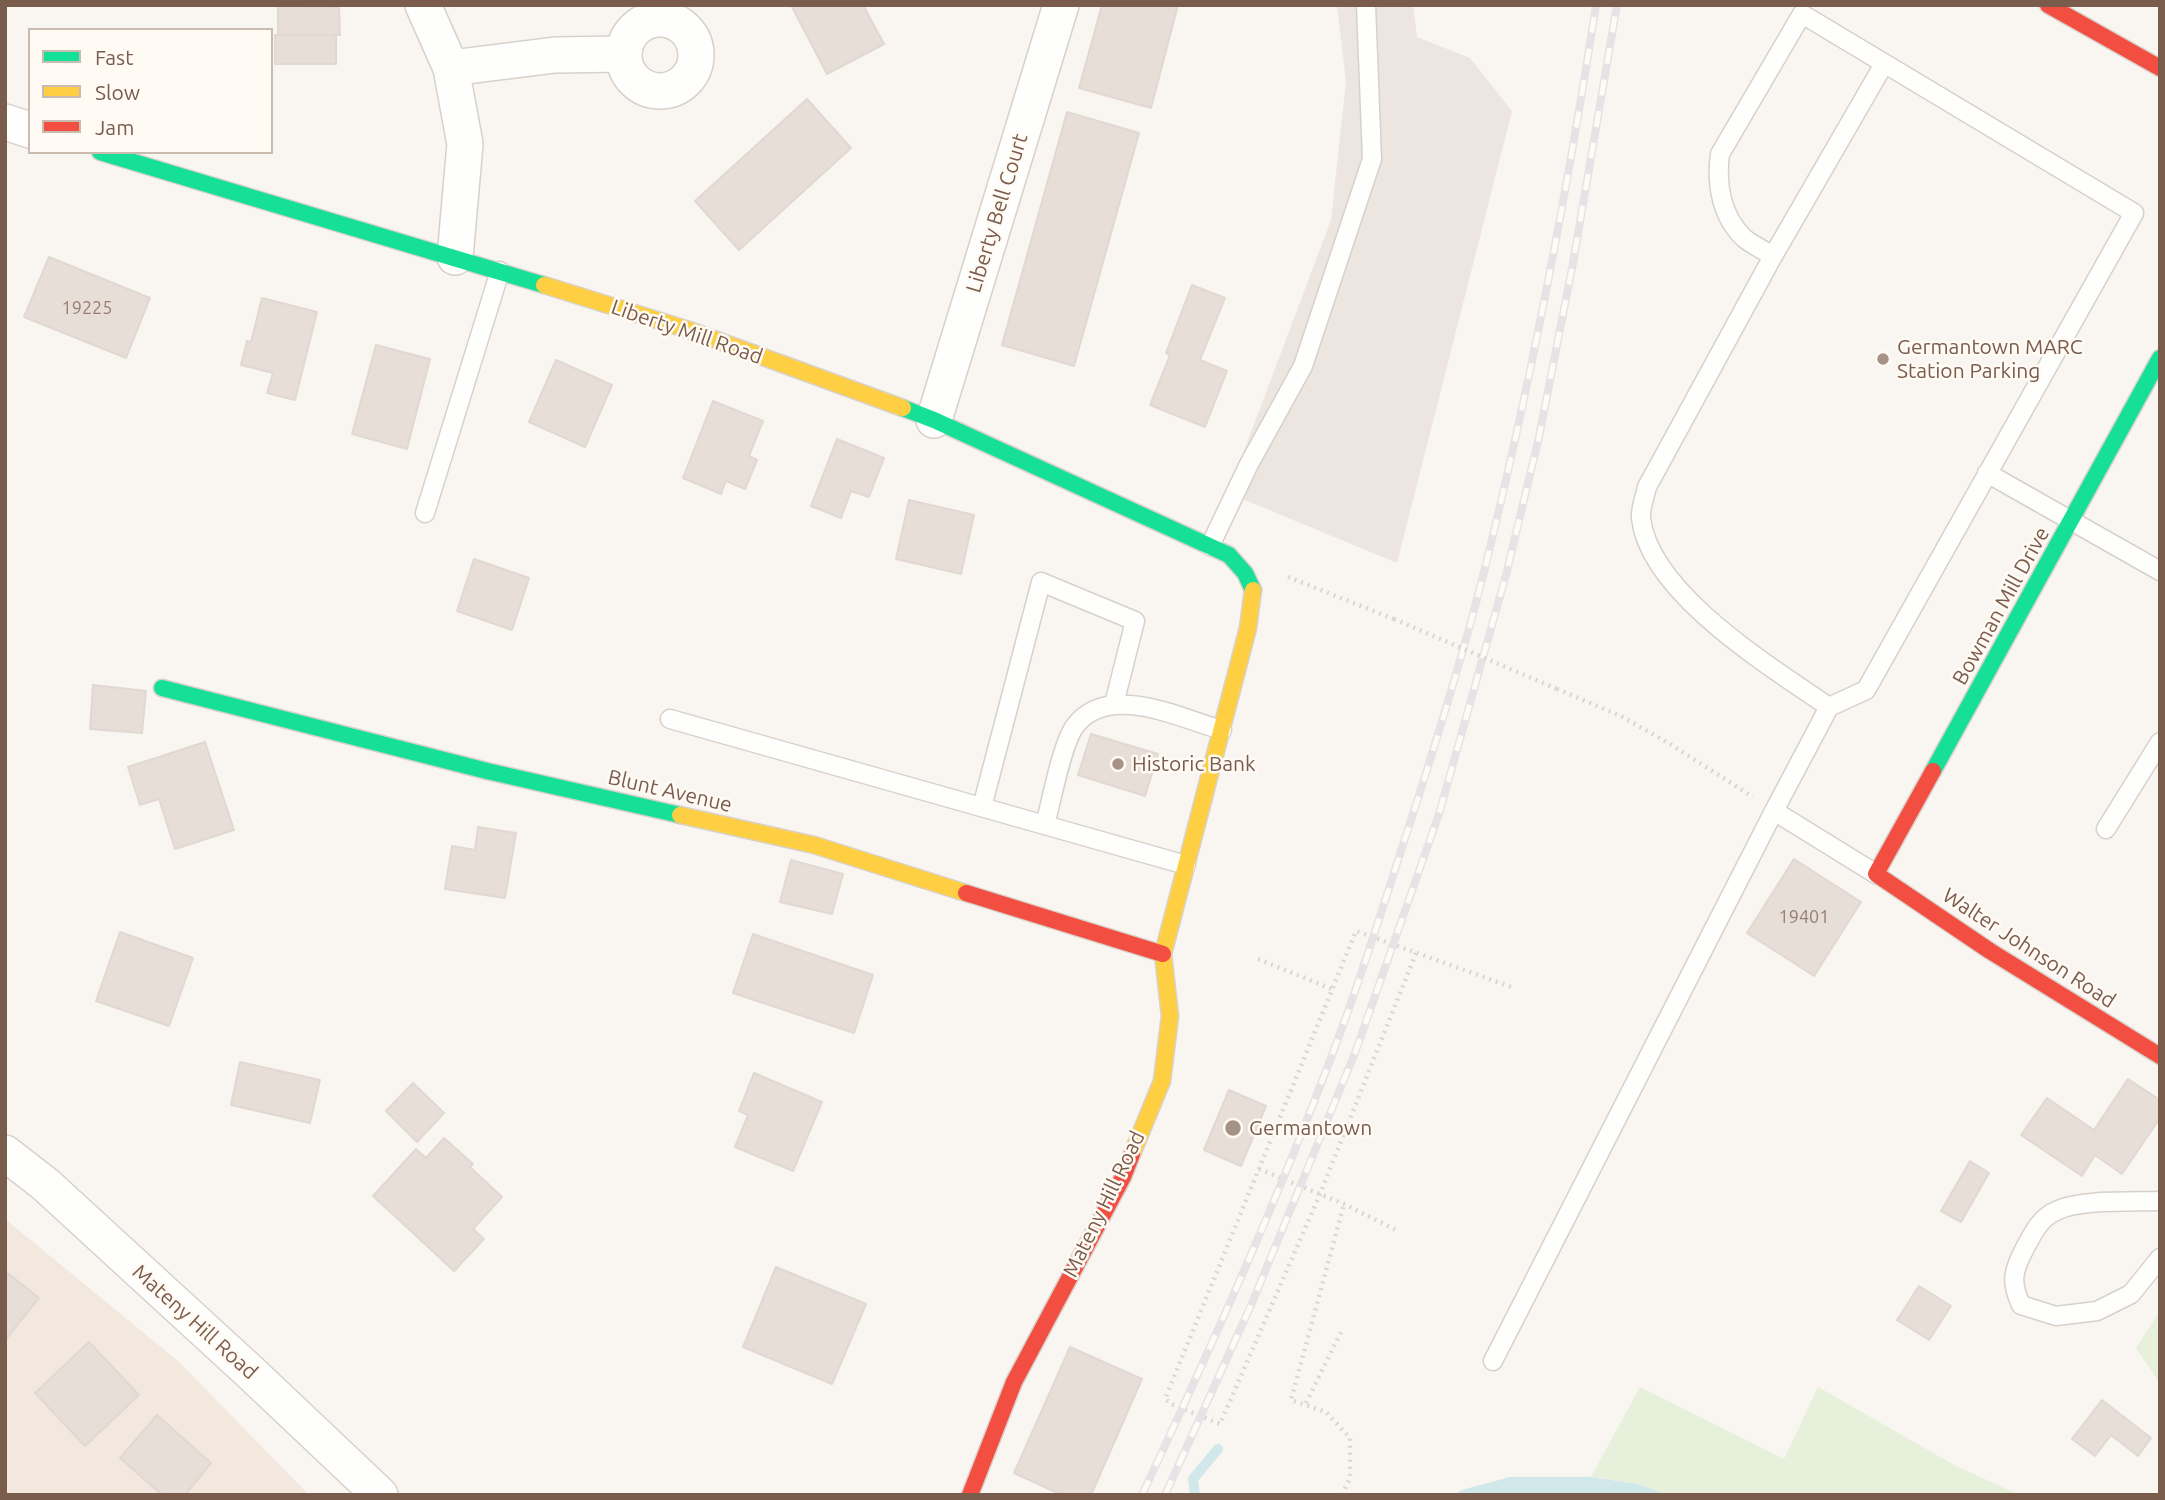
<!DOCTYPE html>
<html>
<head>
<meta charset="utf-8">
<style>
  body { margin:0 }
  #map { position:relative; width:2165px; height:1500px; overflow:hidden; background:#f9f5f0; font-family:Ubuntu,sans-serif }
  canvas { display:block }
  .frame { position:absolute; inset:0; border:7px solid #7a5c4d; pointer-events:none }
  .legend { position:absolute; left:28px; top:28px; width:245px; height:126px; box-sizing:border-box; background:#fffaf3; border:2px solid #cabbb1; margin:0; padding:9px 12px; list-style:none; font-size:21px; color:#7a5c4d }
  .legend li { display:flex; align-items:center; gap:14px; height:35px }
  .legend b { width:35px; border:2px solid #cabbb1 }
</style>
</head>
<body>
<div id="map">
<canvas width="2165" height="1500"></canvas>
<div class="frame"></div>
<ul class="legend">
<li><b style="height:9px;background:#16e098"></b>Fast</li>
<li><b style="height:9px;background:#ffcf43"></b>Slow</li>
<li><b style="height:9px;background:#f24e42"></b>Jam</li>
</ul>
</div>
<script>
const ctx = document.querySelector('canvas').getContext('2d');
ctx.lineJoin = 'round';
function fillPath(path, color) {
  ctx.fillStyle = color;
  ctx.fill(path, 'evenodd');
}
function stroke(path, color, width, dash) {
  ctx.strokeStyle = color;
  ctx.lineWidth = width;
  ctx.lineCap = dash ? 'butt' : 'round';
  ctx.setLineDash(dash || []);
  ctx.stroke(path);
}
function drawText(font, color, halo, rows, align = 'center') {
  ctx.font = font + ' Ubuntu,sans-serif';
  ctx.lineWidth = 5;
  ctx.setLineDash([]);
  ctx.textBaseline = 'middle';
  ctx.strokeStyle = halo;
  ctx.fillStyle = color;
  for (const [text, x, y, turn = 0] of rows) {
    ctx.save();
    ctx.translate(x, y);
    ctx.rotate((+turn || 0) * Math.PI / 180);
    ctx.textAlign = isNaN(turn) ? turn : align;
    if (halo) ctx.strokeText(text, 0, 0);
    ctx.fillText(text, 0, 0);
    ctx.restore();
  }
}
fillPath(new Path2D(`
  M5,1219L178,1361L309,1495H5Z`), '#f2e8de');
fillPath(new Path2D(`
  M1337,5H1413L1417,37L1470,58L1512,111L1397,563L1228,493L1331,220L1346,82Z`), '#ede5e0');
fillPath(new Path2D(`
  M2160,1311V1383L2136,1348Z
  M1640,1387L1784,1459L1818,1387L1956,1466L2020,1495H1669L1637,1484L1591,1477Z`), '#e7f0db');
fillPath(new Path2D(`
  M1510,1477H1591L1637,1484L1669,1495H1454L1462,1490Z`), '#d0e8ea');
stroke(new Path2D(`
  M1195,1495L1193,1479L1218,1449`), '#d0e8ea', 10);
const building = new Path2D(`
  M791,5H863L884,44L827,74Z
  M1102,5H1178L1151,108L1079,88Z
  M278,6L339,7L340,35H278Z
  M275,35H336V64H275Z
  M807,99L851,148L739,250L695,201Z
  M1067,112L1139,133L1074,366L1002,345Z
  M49,257L150,298L126,358L24,317Z
  M1192,285L1225,298L1200,360L1227,371L1205,427L1150,405L1170,355L1166,353Z
  M262,298L317,312L295,400L267,393L273,373L241,365L247,341L251,342Z
  M376,345L430,359L407,449L352,434Z
  M556,360L612,385L585,447L529,422Z
  M713,401L763,421L749,456L757,460L745,489L726,481L721,494L683,478Z
  M837,439L884,458L869,497L851,491L841,518L811,506Z
  M909,500L974,515L961,574L896,559Z
  M474,559L529,578L512,630L457,611Z
  M93,685L146,691L142,733L90,729Z
  M1091,734L1158,754L1145,796L1078,775Z
  M205,742L234,830L175,849L159,799L140,805L128,767Z
  M478,827L516,833L505,898L445,889L452,846L475,850Z
  M1794,859L1861,902L1814,976L1747,933Z
  M791,860L843,874L832,914L780,902Z
  M120,932L193,958L169,1026L96,1001Z
  M753,934L873,975L854,1033L733,993Z
  M240,1062L320,1080L310,1123L231,1105Z
  M754,1073L822,1102L793,1171L735,1147L748,1115L739,1111Z
  M2128,1079L2160,1100V1118L2122,1174L2095,1155L2082,1176L2021,1135L2047,1098L2094,1130Z
  M413,1083L444,1113L417,1142L386,1111Z
  M1229,1090L1266,1106L1241,1166L1204,1150Z
  M444,1138L473,1164L470,1167L502,1197L473,1229L484,1239L454,1271L373,1196L416,1149L426,1158Z
  M1970,1161L1989,1173L1961,1222L1941,1211Z
  M776,1267L866,1304L832,1384L743,1347Z
  M5,1271L39,1298L5,1340Z
  M1919,1286L1951,1306L1929,1340L1897,1320Z
  M89,1342L139,1395L85,1446L35,1393Z
  M1070,1347L1142,1379L1091,1495H1062L1014,1473Z
  M2102,1400L2151,1438L2138,1456L2111,1435L2095,1456L2072,1439Z
  M157,1415L211,1463L185,1495H162L120,1458Z`);
fillPath(building, '#e6ded7');
stroke(building, '#e2d8d2', 2);
const lane = new Path2D(`
  M1773,256L1884,64
  M1987,473L2160,571
  M425,513L500,271
  M1210,546L1249,464L1303,366L1372,159L1366,5
  M670,719L1186,865
  M982,807L1041,582L1135,621L1114,704
  M1774,811L1876,874
  M1045,825C1051,803 1062,743 1075,726C1108,682 1179,718 1222,730
  M2106,829L2160,742
  M2160,1201C2133,1202 2079,1199 2056,1211C2040,1218 2033,1233 2025,1248C2013,1271 2010,1281 2021,1305L2056,1316L2097,1311L2131,1294L2160,1258
  M1493,1361L1774,811L1829,707L1866,690L2134,213L1802,14L1720,154C1716,184 1721,216 1744,238C1752,245 1764,250 1773,256L1647,487C1645,496 1640,509 1641,518C1649,593 1771,667 1829,707`);
const street = new Path2D(`
  M423,5L451,68L465,144L455,257
  M624 55a36 36 0 1 1 72 0a36 36 0 1 1-72 0Z
  M451,68L555,55L623,54
  M5,122L30,130
  M934,420L1061,5
  M5,1153L45,1184L250,1372L380,1495`);
const fast = new Path2D(`
  M100,152L544,285
  M903,408L934,420L1229,555L1245,573L1253,590
  M162,688L487,771L680,815
  M1933,771L2160,358`);
const slow = new Path2D(`
  M544,285L689,330L903,408
  M680,815L814,845L966,893
  M1132,1154L1162,1081L1170,1016L1163,954L1248,628L1253,590`);
const jam = new Path2D(`
  M2048,5L2160,68
  M1933,771L1876,874L1990,951L2160,1056
  M966,893L1163,954
  M970,1495L1014,1382L1123,1177L1132,1154`);
stroke(lane, '#d7d1cb', 21);
stroke(street, '#d7d1cb', 38);
stroke(fast, '#d9d2cb', 19);
stroke(slow, '#d9d2cb', 19);
stroke(jam, '#d9d2cb', 19);
stroke(new Path2D(`
  M1288,577L1394,619
  M1557,689L1621,716L1670,744L1753,797
  M1416,953L1320,1194L1220,1424L1171,1404L1165,1399L1356,931L1514,988
  M1258,959L1332,989
  M1259,1169L1344,1204L1398,1231
  M1306,1403L1341,1332
  M1342,1495L1350,1478V1438L1326,1412L1291,1400L1344,1204`), '#dcd5d0', 4.5, [2, 5]);
stroke(lane, '#fefefd', 18);
stroke(street, '#fefefd', 35);
stroke(fast, '#16e098', 16);
stroke(slow, '#ffcf43', 16);
stroke(jam, '#f24e42', 16);
const rail = new Path2D(`
  M1142,1495C1211,1347 1278,1200 1335,1047C1359,984 1379,919 1400,854C1431,759 1461,664 1485,568C1531,382 1567,194 1596,5
  M1165,1495L1252,1303L1355,1053L1439,814L1506,575L1539,437L1573,263L1617,5`);
stroke(rail, '#e6e3e7', 8);
stroke(rail, '#fffaf3', 5, [16]);
stroke(new Path2D(`
  M1394,619L1557,689`), '#dcd5d0', 4.5, [2, 5]);
for (const [x, y, r, color] of [
  [1883,359,7,"#a69286"],
  [1118,764,7,"#a69286"],
  [1233,1128,9,"#a69286"]
]) {
  const dot = new Path2D();
  dot.arc(x, y, r, 0, 2 * Math.PI);
  ctx.fillStyle = color;
  ctx.fill(dot);
  stroke(dot, '#fffaf3', 2.5);
}
drawText('18px', '#977e72', null, [
  ["19225",87,308],
  ["19401",1804,917]
]);
drawText('21px', '#7a5c4d', '#fffaf3', [
  ["Liberty Bell Court",997,213,-73],
  ["Liberty Mill Road",687,332,19],
  ["Bowman Mill Drive",2001,606,-61],
  ["Blunt Avenue",670,791,13],
  ["Walter Johnson Road",2029,948,33],
  ["Mateny Hill Road",1104,1204,-64],
  ["Mateny Hill Road",195,1322,42]
]);
drawText('21px', '#7a5c4d', '#fffaf3', [
  ["Germantown MARC",1897,347],
  ["Station Parking",1897,371],
  ["Historic Bank",1132,764],
  ["Germantown",1249,1128]
], 'left');
</script>
</body>
</html>
